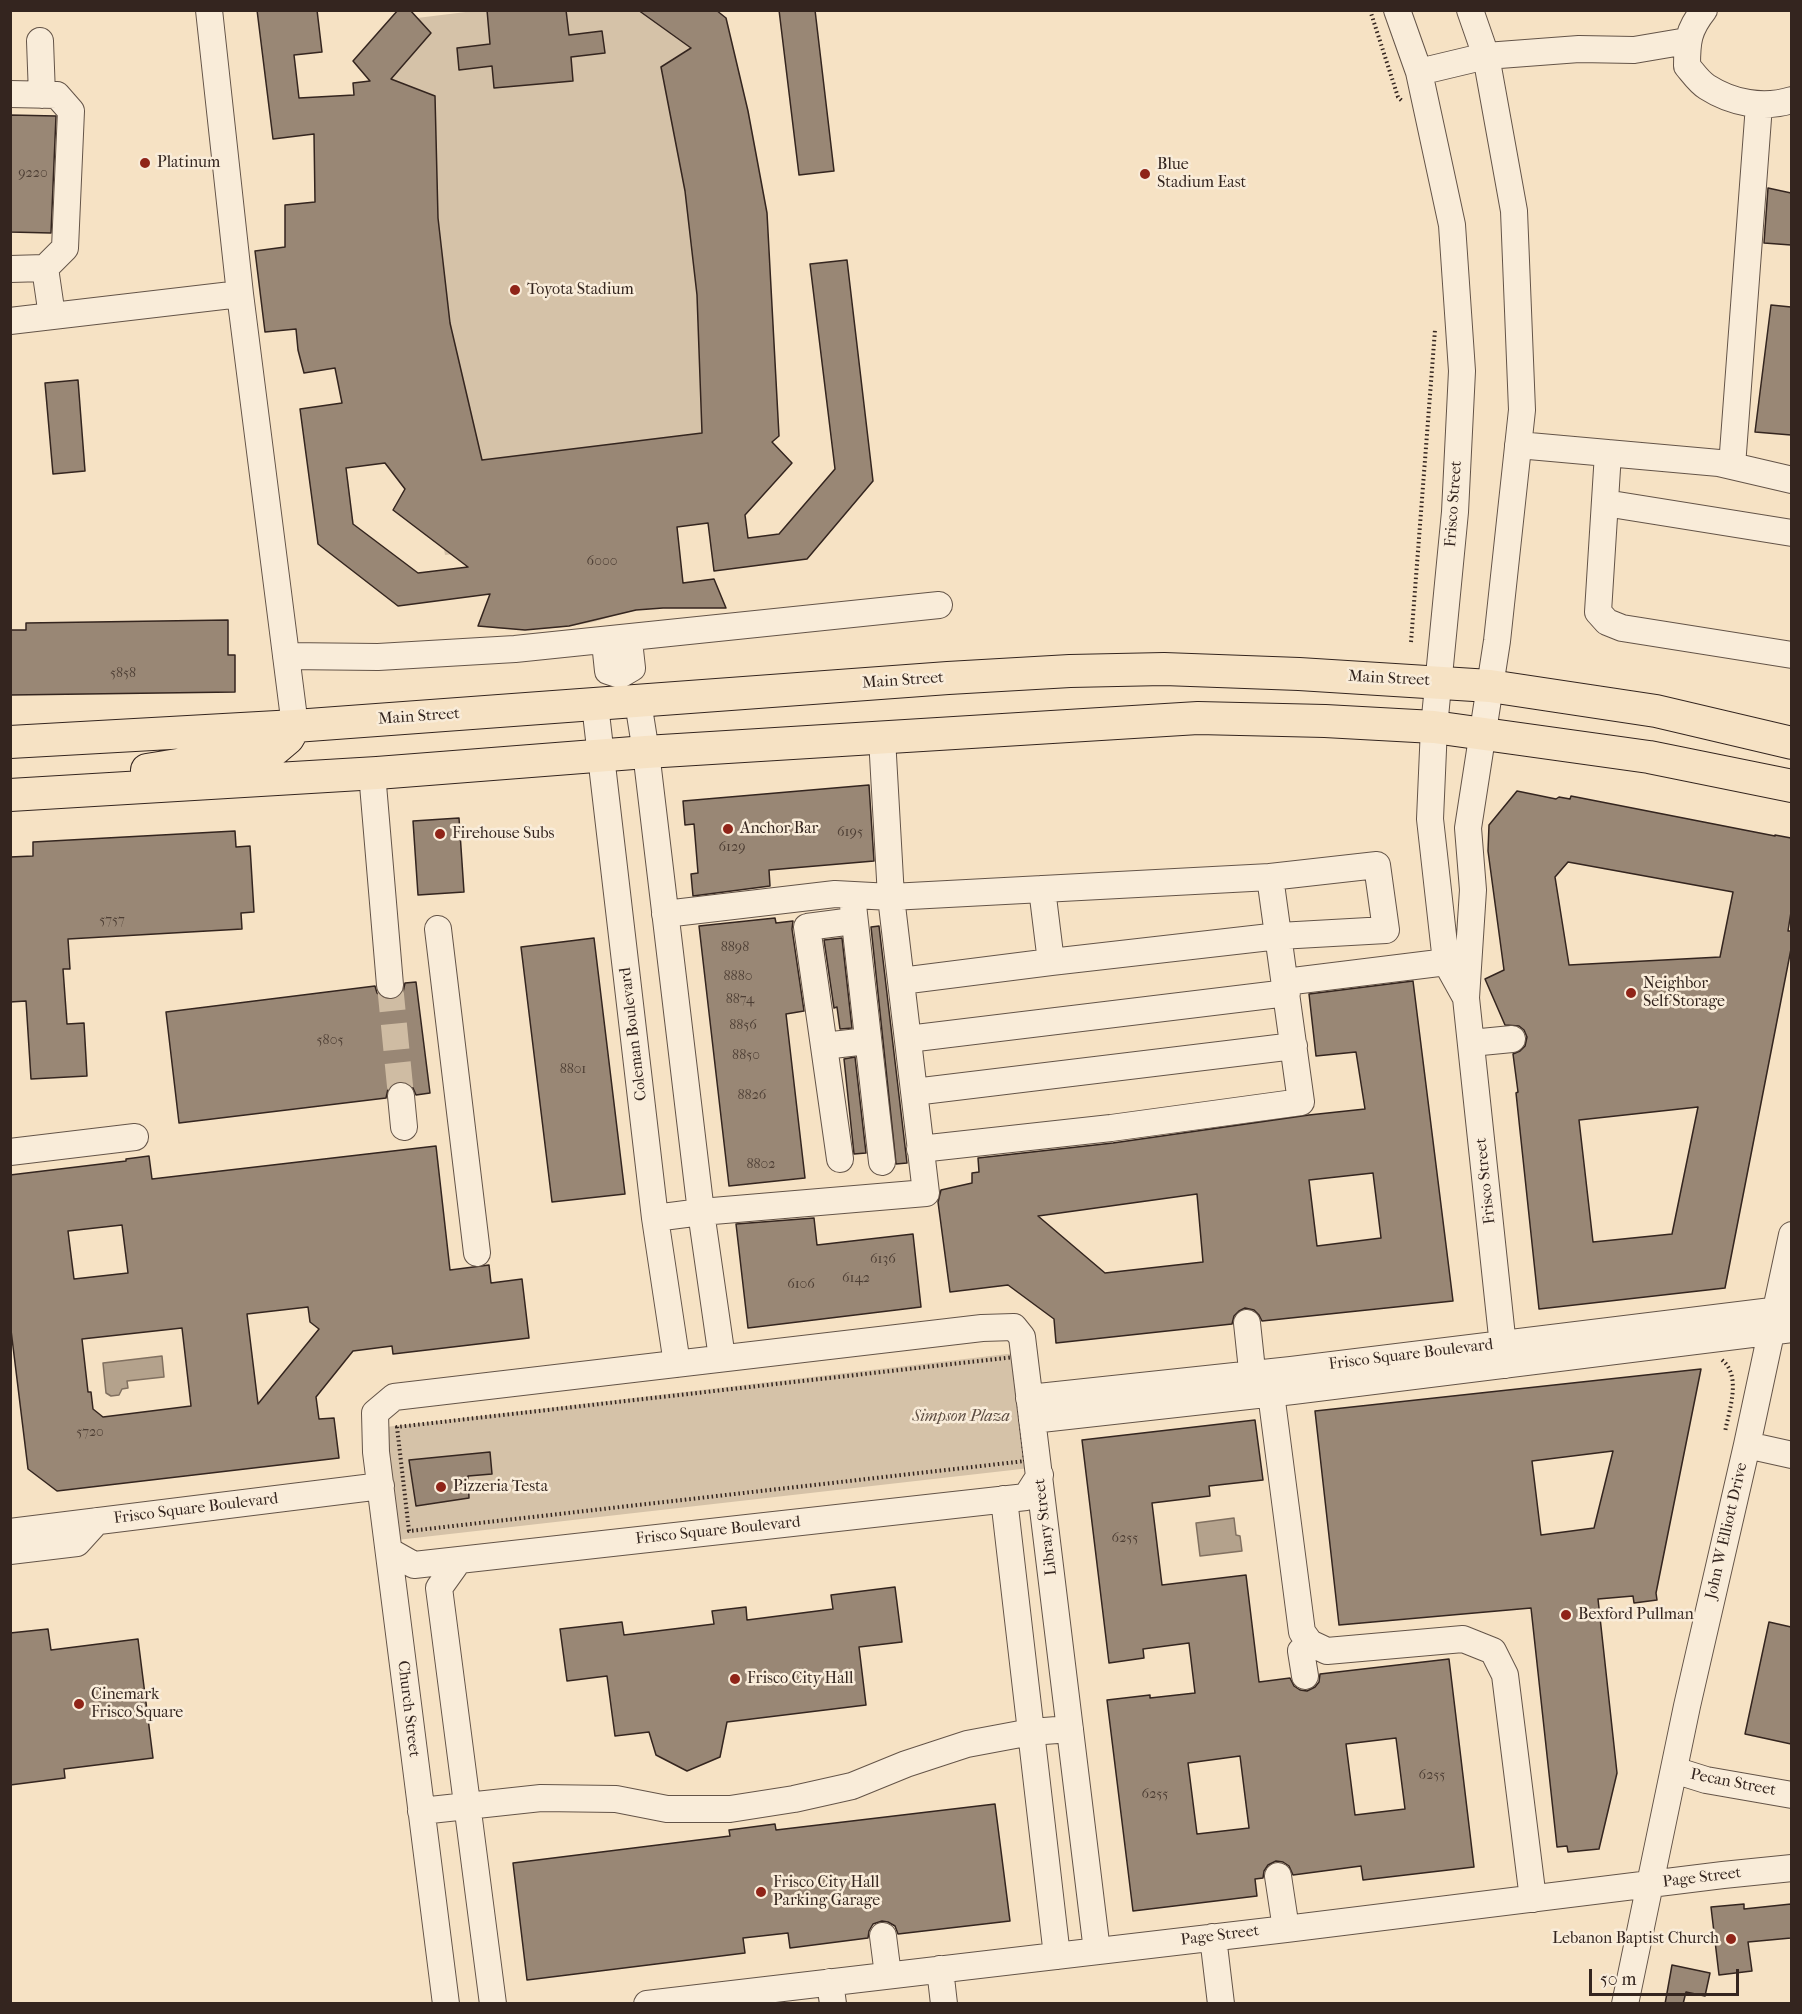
<!DOCTYPE html>
<html>
<head>
<meta charset="utf-8">
<style>
  body { margin:0 }
  #map { position:relative; width:1802px; height:2014px; overflow:hidden; background:#f6e2c4; font-family:"IM FELL French Canon",serif }
  canvas { display:block }
  .frame { position:absolute; inset:0; border:12px solid #34251f; pointer-events:none }
  .scale { position:absolute; left:1589px; top:1969px; width:150px; height:27px; box-sizing:border-box; border:3px solid #34251f; border-top:0; padding-left:8px; font-size:18px; line-height:21px; white-space:nowrap; color:#34251f; -webkit-text-stroke:4px #f9ecd9; paint-order:stroke }
</style>
</head>
<body>
<div id="map">
<canvas width="1802" height="2014"></canvas>
<div class="frame"></div>
<div class="scale">50 m</div>
</div>
<script>
const ctx = document.querySelector('canvas').getContext('2d');
ctx.lineJoin = 'round';
function fillPath(path, color) {
  ctx.fillStyle = color;
  ctx.fill(path, 'evenodd');
}
function stroke(path, color, width, dash) {
  ctx.strokeStyle = color;
  ctx.lineWidth = width;
  ctx.lineCap = dash ? 'butt' : 'round';
  ctx.setLineDash(dash || []);
  ctx.stroke(path);
}
function drawText(font, color, halo, rows, align = 'center') {
  ctx.font = font + ' "IM FELL French Canon",serif';
  ctx.lineWidth = 5;
  ctx.setLineDash([]);
  ctx.textBaseline = 'middle';
  ctx.strokeStyle = halo;
  ctx.fillStyle = color;
  for (const [text, x, y, turn = 0] of rows) {
    ctx.save();
    ctx.translate(x, y);
    ctx.rotate((+turn || 0) * Math.PI / 180);
    ctx.textAlign = isNaN(turn) ? turn : align;
    if (halo) ctx.strokeText(text, 0, 0);
    ctx.fillText(text, 0, 0);
    ctx.restore();
  }
}
fillPath(new Path2D(`
  M482,10H716L727,18L708,43L731,38L748,111L767,213L779,436L772,442L792,463L756,503L677,527L683,582L714,579L726,608C697,607 668,606 638,610C623,612 608,618 593,622C555,630 517,632 478,626L513,547L445,555L444,549L463,520H451L434,542L393,510L405,489L385,463L356,467L335,368L304,373L298,350L296,329L265,332L255,251L285,247V205L315,202L354,95L353,83L370,81L417,18Z
  M1016,1353L1030,1468L397,1540L386,1427Z`), '#d5c2a8');
const water = new Path2D(`
  M162,1356L164,1377L127,1381L128,1388L122,1389L119,1395L111,1396L106,1393L103,1363Z
  M1234,1518L1236,1535L1240,1536L1242,1551L1200,1556L1196,1523Z`);
fillPath(water, '#b4a28c');
stroke(water, '#817060', 1.5);
const building = new Path2D(`
  M257,10H317L322,52L294,55L299,98L354,95L353,83L370,81L353,61L398,10H410L431,33L391,79L435,96L438,218L450,323L482,460L702,433L697,295L685,191L661,67L691,48L638,10H716L726,18L748,111L767,213L779,436L772,442L792,463L745,515L748,538L779,534L835,469L810,264L847,260L873,481L807,559L714,571L708,523L677,527L683,583L714,579L726,608H663L636,610L569,626L525,630L478,626L490,594L398,606L318,544L300,409L342,403L335,368L304,373L298,350L296,329L265,332L255,251L285,247V205L315,202L314,134L273,139ZM385,463L405,489L393,510L468,567L418,573L353,524L346,468Z
  M487,10H566L569,35L602,31L605,53L571,57L573,81L494,88L492,66L459,70L457,48L490,44Z
  M779,10H815L834,171L799,175Z
  M10,115L56,116L51,233L10,232Z
  M1768,188L1791,193V245L1764,243Z
  M1771,305L1791,307V435L1755,432Z
  M78,380L85,471L53,474L45,383Z
  M228,620V655H235V692L10,695V630H26V623Z
  M869,785L874,861L769,870L770,886L693,896L691,874L698,873L694,824L685,825L683,801Z
  M1517,791L1556,799L1559,797L1570,799L1571,796L1775,836V835L1791,838V912L1788,931H1791V949L1725,1288L1539,1309L1516,1093L1518,1092L1513,1054L1520,1051L1525,1046L1527,1037L1524,1030L1519,1026L1505,1025L1485,979L1504,970L1488,851L1489,825ZM1568,862L1733,892L1720,957L1569,965L1555,877ZM1698,1107L1672,1234L1593,1242L1579,1120Z
  M459,818L464,892L418,895L413,821Z
  M235,831L236,847L250,846L254,912L241,913L242,929L68,939L70,969H63L67,1024L84,1023L87,1076L31,1079L26,1001L10,1002V857L33,856V842Z
  M775,918L776,923L793,921L792,929L804,1011L786,1014L805,1178L729,1186L699,926Z
  M879,926L907,1163L896,1164L871,927Z
  M594,938L625,1194L552,1202L521,947Z
  M842,938L852,1028L840,1029L837,1007L834,1008L824,940Z
  M1413,981L1453,1301L1262,1321L1259,1315L1254,1310L1245,1308L1239,1311L1234,1316L1232,1324L1056,1343L1054,1319L1008,1285L950,1292L938,1202L941,1190L972,1183V1173L979,1172L978,1158L1113,1143L1309,1115L1365,1109L1356,1052L1316,1056L1309,994ZM1373,1173L1381,1238L1317,1246L1309,1180ZM1197,1194L1203,1262L1105,1273L1038,1216Z
  M416,982L430,1093L416,1095L413,1088L408,1083L399,1081L393,1084L388,1089L386,1098L179,1123L166,1012L375,986L377,993L383,998L392,1000L398,998L403,992L405,983Z
  M855,1057L866,1153L854,1154L844,1059Z
  M436,1146L450,1270L489,1265L491,1283L522,1279L529,1338L393,1354L392,1346L353,1351L316,1397L319,1419L334,1418L339,1458L57,1491L28,1469L10,1322V1175L126,1161V1159L149,1156L152,1179ZM122,1225L128,1273L74,1279L68,1231ZM308,1307L310,1322L319,1329L258,1404L247,1314ZM182,1328L191,1406L103,1417L93,1409L91,1392H88L82,1339Z
  M814,1218L817,1245L913,1234L921,1307L748,1328L736,1224Z
  M1701,1369L1656,1593L1657,1600L1634,1603L1633,1596L1598,1599L1617,1773L1599,1849L1568,1852L1567,1846L1557,1847L1531,1608L1339,1625L1315,1411ZM1613,1451L1594,1528L1541,1535L1532,1461Z
  M1255,1420L1263,1480L1209,1486L1210,1496L1152,1503L1162,1585L1246,1575L1259,1682L1290,1678L1294,1686L1300,1690L1307,1691L1315,1687L1319,1682L1320,1674L1449,1659L1474,1867L1363,1880L1361,1866L1293,1875L1289,1866L1283,1862L1276,1861L1268,1865L1264,1871L1263,1878L1255,1879L1257,1896L1133,1911L1107,1700L1150,1695V1698L1195,1693L1189,1643L1143,1649L1144,1658L1109,1663L1082,1440ZM1396,1738L1405,1809L1355,1815L1346,1744ZM1240,1756L1249,1828L1197,1834L1188,1763Z
  M490,1452L492,1474L468,1476L469,1498L416,1506L409,1460Z
  M895,1587L902,1642L859,1647L866,1705L727,1722L720,1757L687,1771L656,1755L649,1732L615,1736L607,1676L567,1681L560,1629L622,1622L624,1635L714,1624L712,1611L746,1607L747,1620L833,1609L831,1595Z
  M1769,1622L1791,1627V1744L1745,1734Z
  M48,1629L51,1650L138,1639L153,1758L64,1769L65,1778L10,1785V1633Z
  M995,1804L1010,1921L898,1934L895,1926L888,1922L882,1921L873,1924L869,1931L868,1938L790,1948L788,1933L743,1938L745,1953L527,1980L513,1863L730,1836L729,1830L775,1824L776,1830Z
  M1744,1904V1909L1791,1904V1938L1748,1942L1752,1971L1719,1975L1711,1907Z
  M1672,1965L1710,1973L1705,1996L1686,1992L1683,2004H1665Z`);
fillPath(building, '#998775');
stroke(building, '#34251f', 1.5);
stroke(new Path2D(`
  M390,985L401,1096`), '#cfbca3', 26, [26, 13]);
const minor = new Path2D(`
  M209,10L240,294L295,726
  M1397,10L1419,72L1452,225L1462,371L1455,512L1434,727L1430,819L1446,962L1466,998
  M1470,10L1486,56L1514,211L1522,410L1497,641L1468,828L1473,890L1466,998L1505,1365
  M1704,10C1688,30 1687,42 1687,66C1693,73 1699,82 1707,87C1732,103 1763,109 1792,100
  M40,41L42,95
  M1419,72L1486,56L1579,49L1634,50L1687,41
  M10,94L57,95L71,111L65,248L45,268L10,269
  M45,268L52,316
  M10,321L240,294
  M1518,445L1719,463L1792,480
  M1608,453L1598,612L1607,622L1622,628L1792,655
  M1732,466L1759,105
  M1605,503L1792,533
  M619,645L630,650L632,668L620,675L608,671L606,652Z
  M286,656L378,657L515,649L939,605
  M638,702L646,752L701,1212L722,1358
  M595,705L655,1218L677,1364
  M372,773L390,985
  M853,905L882,1162
  M665,914L835,894L891,897L1270,877L1301,1102L1111,1128L920,1149
  M438,929L477,1253
  M1051,962L1279,936L1386,930L1377,865L1270,877
  M901,981L1051,962L1042,889
  M1285,982L1463,960
  M908,1039L1287,993
  M1471,1043L1512,1039
  M824,1046L867,1041
  M914,1092L1294,1046
  M401,1096L404,1127
  M10,1152L135,1137
  M840,1159L807,927L853,921
  M655,1218L701,1212L926,1193L891,897L882,738
  M1247,1323L1254,1389
  M1269,1378L1302,1632L1310,1643L1327,1651L1463,1639L1493,1651L1505,1675L1533,1899
  M1029,1398L1291,1370L1788,1309
  M1032,1420L1293,1391L1792,1329
  M1747,1445L1792,1455
  M1004,1499L1057,1956
  M10,1532L381,1486
  M10,1551L77,1543L97,1521
  M389,1551L414,1565L1026,1497L1040,1475
  M459,1560L439,1588L493,2004
  M1305,1676L1301,1651L1310,1643
  M1674,1770L1706,1780L1792,1795
  M421,1811L541,1798L616,1799L667,1809H730L794,1799L852,1786L906,1764L967,1744L1031,1732L1070,1729
  M1278,1876L1286,1929
  M883,1936L888,1975
  M1213,1937L1221,2004
  M940,1969L944,2004
  M830,1982L833,2004
  M446,2004L376,1452L375,1413L394,1397L982,1328L1014,1327L1022,1337L1097,1951
  M647,2004L1286,1929L1723,1875L1792,1868
  M1625,2004L1687,1706L1747,1445L1792,1235`);
const major = new Path2D(`
  M10,742L295,726L948,678L1070,671L1164,669L1299,674L1490,686L1656,711L1792,743
  M147,770L275,749L288,738L295,726
  M10,795L377,773L646,752L1198,718L1325,721L1434,727L1649,757L1792,786`);
stroke(minor, '#645448', 28);
stroke(major, '#34251f', 34);
stroke(new Path2D(`
  M1370,10L1398,97L1403,102
  M1411,642L1435,330
  M1014,1357L1025,1461L409,1531L397,1427Z
  M1722,1360C1742,1376 1729,1410 1725,1432`), '#34251f', 4, [1.5, 3]);
stroke(minor, '#f9ecd9', 26);
stroke(major, '#f6e2c4', 32);
for (const [x, y, r, color] of [
  [145,163,6,"#8f2418"],
  [1145,174,6,"#8f2418"],
  [515,290,6,"#8f2418"],
  [728,829,6,"#8f2418"],
  [440,834,6,"#8f2418"],
  [1631,993,6,"#8f2418"],
  [441,1487,6,"#8f2418"],
  [1566,1615,6,"#8f2418"],
  [735,1679,6,"#8f2418"],
  [79,1704,6,"#8f2418"],
  [761,1892,6,"#8f2418"],
  [1731,1939,6,"#8f2418"]
]) {
  const dot = new Path2D();
  dot.arc(x, y, r, 0, 2 * Math.PI);
  ctx.fillStyle = color;
  ctx.fill(dot);
  stroke(dot, '#f9ecd9', 2);
}
drawText('14px', '#4d3e34', null, [
  ["9220",33,174],
  ["6000",602,562],
  ["5858",123,674],
  ["6195",850,833],
  ["6129",732,848],
  ["5757",112,921],
  ["8898",735,948],
  ["8880",738,977],
  ["8874",740,1000],
  ["8856",743,1026],
  ["5805",330,1041],
  ["8850",746,1056],
  ["8801",573,1070],
  ["8826",752,1096],
  ["8802",761,1165],
  ["6136",883,1260],
  ["6142",856,1279],
  ["6106",801,1285],
  ["5720",90,1433],
  ["6255",1125,1539],
  ["6255",1432,1776],
  ["6255",1155,1795]
]);
drawText('16px', '#34251f', '#f9ecd9', [
  ["Platinum",157,163],
  ["Blue",1157,165],
  ["Stadium East",1157,183],
  ["Toyota Stadium",527,290],
  ["Anchor Bar",740,829],
  ["Firehouse Subs",452,834],
  ["Neighbor",1643,984],
  ["Self Storage",1643,1002],
  ["Pizzeria Testa",453,1487],
  ["Bexford Pullman",1578,1615],
  ["Frisco City Hall",747,1679],
  ["Cinemark",91,1695],
  ["Frisco Square",91,1713],
  ["Frisco City Hall",773,1883],
  ["Parking Garage",773,1901],
  ["Lebanon Baptist Church",1719,1939,"right"]
], 'left');
drawText('16px', '#34251f', '#f9ecd9', [
  ["Frisco Street",1454,504,-86],
  ["Main Street",1389,679,3],
  ["Main Street",903,681,-4],
  ["Main Street",419,717,-4],
  ["Coleman Boulevard",634,1034,-97],
  ["Frisco Street",1486,1181,-96],
  ["Frisco Square Boulevard",1411,1355,-7],
  ["Frisco Square Boulevard",196,1509,-7],
  ["Library Street",1046,1527,-97],
  ["Frisco Square Boulevard",718,1531,-6],
  ["John W Elliott Drive",1727,1531,-77],
  ["Church Street",408,1709,83],
  ["Pecan Street",1733,1783,11],
  ["Page Street",1702,1878,-7],
  ["Page Street",1220,1936,-7]
]);
drawText('italic 16px', '#5c4c41', '#f9ecd9', [
  ["Simpson Plaza",961,1417]
]);
</script>
</body>
</html>
